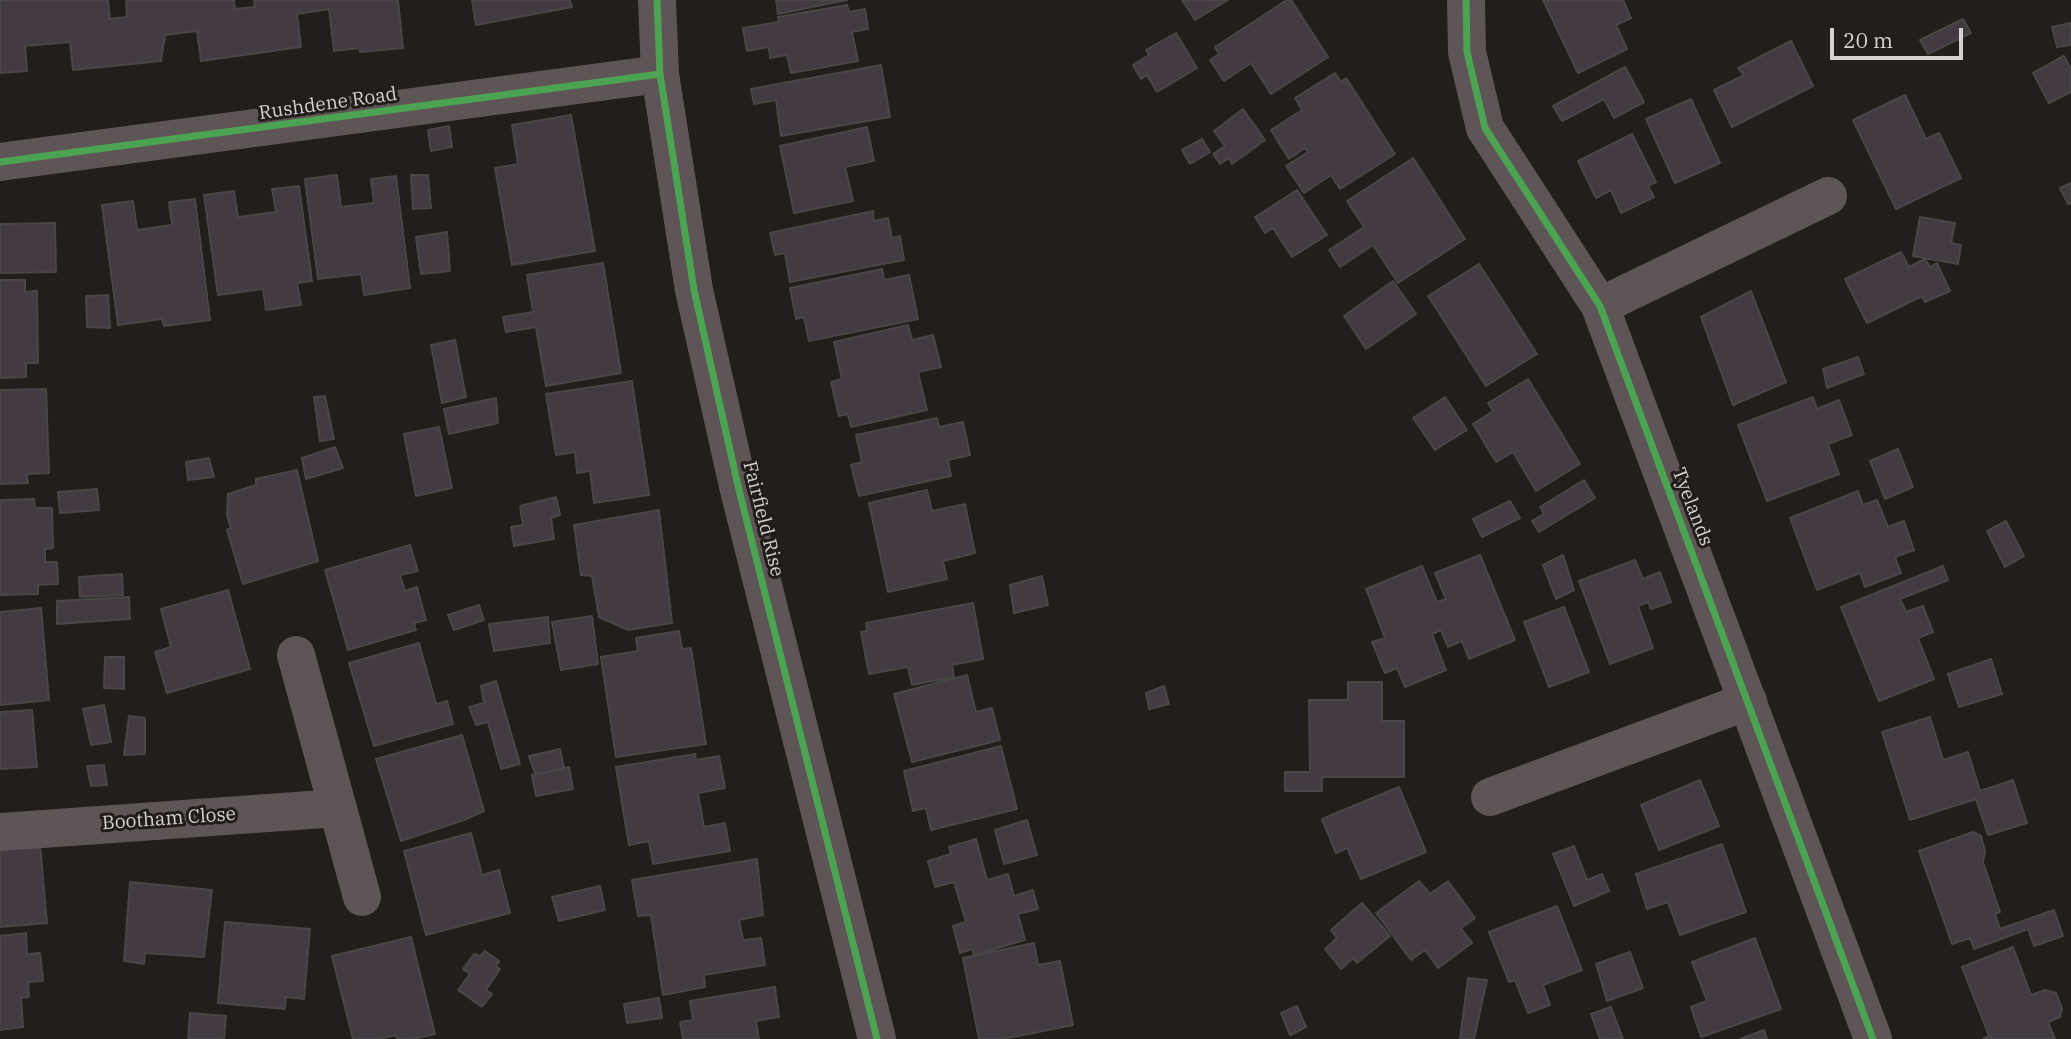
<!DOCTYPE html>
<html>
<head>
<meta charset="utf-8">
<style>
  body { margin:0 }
  #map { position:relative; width:2071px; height:1039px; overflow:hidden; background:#211e1c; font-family:"IBM Plex Serif",serif }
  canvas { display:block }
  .scale { position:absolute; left:1830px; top:28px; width:133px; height:32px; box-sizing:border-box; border:4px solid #d6d2d1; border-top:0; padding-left:9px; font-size:21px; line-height:24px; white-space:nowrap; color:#d6d2d1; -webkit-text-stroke:5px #221d1b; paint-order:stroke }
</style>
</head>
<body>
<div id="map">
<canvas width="2071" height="1039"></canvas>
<div class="scale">20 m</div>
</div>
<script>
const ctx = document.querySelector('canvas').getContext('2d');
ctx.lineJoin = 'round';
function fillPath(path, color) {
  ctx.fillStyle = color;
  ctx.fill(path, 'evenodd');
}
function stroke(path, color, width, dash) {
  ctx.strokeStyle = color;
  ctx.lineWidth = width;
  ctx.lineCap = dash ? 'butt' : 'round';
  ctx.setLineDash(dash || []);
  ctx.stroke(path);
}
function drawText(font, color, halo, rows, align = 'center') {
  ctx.font = font + ' "IBM Plex Serif",serif';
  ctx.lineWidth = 6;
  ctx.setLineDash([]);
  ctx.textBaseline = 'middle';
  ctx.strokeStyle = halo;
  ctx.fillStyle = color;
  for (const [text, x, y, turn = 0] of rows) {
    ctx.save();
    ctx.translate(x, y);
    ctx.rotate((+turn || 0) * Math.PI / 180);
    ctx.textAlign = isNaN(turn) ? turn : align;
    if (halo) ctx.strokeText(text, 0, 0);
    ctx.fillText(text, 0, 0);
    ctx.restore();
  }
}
const building = new Path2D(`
  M0,0H108L110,19L127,17L126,0H234L235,9L255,7L254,0H398L403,48L360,52V48L334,51L329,9L297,14L301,47L201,61L197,31L165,35L161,61L73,70L70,42L25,46L27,71L0,73Z
  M472,0H570L572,7L476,25Z
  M776,0H847L778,14Z
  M1182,0H1228L1195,20Z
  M1287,0H1291L1328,57L1271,94L1251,63L1224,81L1210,60L1219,54L1215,47Z
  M1543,0H1623L1631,18L1616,25L1627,49L1578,73Z
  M847,5L849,12L865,9L868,29L852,32L858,61L791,73L787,55L770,58L769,47L747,51L743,28L779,22L778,17Z
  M1963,19L1971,33L1928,54L1920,40Z
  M2071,23V45L2057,47L2052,27Z
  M1176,33L1197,68L1157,92L1147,75L1141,79L1133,65L1149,55L1146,50Z
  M1791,41L1813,86L1732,127L1714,90L1744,75L1738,68Z
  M2064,56L2071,69V92L2049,103L2033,73Z
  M881,65L890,117L781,136L776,100L754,104L751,89Z
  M1625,67L1644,102L1614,118L1604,99L1562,121L1553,106Z
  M1335,73L1341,82L1346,78L1395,154L1340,189L1331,175L1304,193L1286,166L1308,152L1305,148L1289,159L1271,130L1302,110L1295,98Z
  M1905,95L1926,139L1939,133L1961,178L1896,209L1853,120Z
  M1691,99L1720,163L1675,183L1646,119Z
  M1243,109L1265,140L1232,164L1229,158L1220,164L1213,154L1225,146L1214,131Z
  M571,115L595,251L512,265L495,168L518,164L512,125Z
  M449,126L452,147L431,151L428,130Z
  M867,127L874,161L845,167L853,201L794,213L780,146Z
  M1632,134L1656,182L1648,186L1654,197L1621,213L1611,190L1596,198L1578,161Z
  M1202,139L1210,152L1190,164L1182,150Z
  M1413,158L1465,239L1398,283L1373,245L1340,267L1329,250L1364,227L1347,201Z
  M337,175L341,207L374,203L371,179L396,176L410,288L364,295L361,274L318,279L305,179Z
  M411,175H428L431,208L413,209Z
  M2071,183V203L2068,204L2060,188Z
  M299,186L312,281L297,283L301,305L266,310L263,289L218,295L204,195L234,191L238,217L276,212L272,189Z
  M1297,190L1327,235L1292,257L1273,228L1265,233L1255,217Z
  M195,199L210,320L164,326L162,319L118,325L102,205L133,201L137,230L172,225L169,202Z
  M873,211L874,221L888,218L892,238L900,236L904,260L790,282L785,253L775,255L770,233Z
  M1920,217L1955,223L1951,243L1961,245L1958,264L1913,256Z
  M55,223L56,272L0,273V224Z
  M447,232L450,271L421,274L416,237Z
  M1901,252L1909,267L1925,259L1930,267L1937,263L1950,291L1925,302L1922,296L1867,323L1845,279Z
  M603,263L621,373L546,386L536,327L506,332L503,317L533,312L527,275Z
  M1479,264L1537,354L1486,386L1428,296Z
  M882,269L884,280L909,275L918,319L809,341L804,317L796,319L790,288Z
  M0,280H25V292L37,291L38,363H26V377L0,378Z
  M1393,281L1416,314L1366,349L1344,316Z
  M1751,291L1786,382L1733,405L1701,317Z
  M108,295L110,328L87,327L86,296Z
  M908,325L912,340L933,335L941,367L918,372L927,410L851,427L848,414L839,416L831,382L842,379L834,342Z
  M455,340L466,397L442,403L431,345Z
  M1858,357L1864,374L1827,388L1823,369Z
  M1528,379L1580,464L1536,491L1513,452L1496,462L1473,424L1493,411L1488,403Z
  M632,381L649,495L594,503L590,471L577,473L575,452L556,455L546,394Z
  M46,389L49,473L27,474L28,483L0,484V390Z
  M325,396L334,439L320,441L314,397Z
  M1445,397L1467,430L1435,450L1413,418Z
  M1813,397L1817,409L1839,400L1852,435L1828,444L1839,474L1767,501L1738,425Z
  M496,398L498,423L449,434L444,409Z
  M937,418L939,427L963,422L970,455L948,460L951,476L859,496L851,465L862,462L856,435Z
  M439,427L452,488L416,496L404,434Z
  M335,447L343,468L306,479L302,458Z
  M1898,449L1913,487L1885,499L1870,461Z
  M209,458L214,477L188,480L186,462Z
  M297,470L318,561L243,584L227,530L231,528L227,516L228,494L256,485V479Z
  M1584,480L1595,498L1539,532L1532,521L1544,514L1540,507Z
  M97,489L99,510L60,513L58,492Z
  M927,490L932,511L965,504L975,553L943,561L947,579L888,592L869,503Z
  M1858,491L1863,505L1877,500L1888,527L1904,521L1914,550L1895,557L1901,573L1865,587L1860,573L1817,590L1790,518Z
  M556,497L560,515L551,518L554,539L514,546L511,527L523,525L520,506Z
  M34,499L35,508H52L53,548L45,549V562H57L58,584L38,585V594L0,595V500Z
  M1510,501L1520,518L1482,537L1473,519Z
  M659,510L672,623L628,630L599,617L592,576L581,575L574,525Z
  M2006,521L2024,556L2005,567L1987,531Z
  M410,545L418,571L400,575L405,591L417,587L426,620L414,623L416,630L348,650L325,570Z
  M1480,555L1515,640L1469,659L1462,641L1448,647L1441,630L1432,634L1446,670L1405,687L1397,668L1385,673L1372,642L1385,638L1366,589L1422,566L1437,602L1446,599L1435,573Z
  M1563,555L1574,590L1556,599L1543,565Z
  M1635,560L1643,579L1660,572L1671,602L1651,609L1648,602L1638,606L1653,648L1610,664L1579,581Z
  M1943,566L1948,580L1900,599L1906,612L1923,606L1933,632L1918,638L1934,679L1879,701L1841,607Z
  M122,574L123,595L80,597L79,577Z
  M1042,576L1048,605L1014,613L1010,585Z
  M228,590L250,669L167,693L155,652L171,647L161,609Z
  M129,597L130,619L57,624V601Z
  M973,603L983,659L952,665L954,677L912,685L908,667L869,674L861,632L867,631L866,623Z
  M479,605L484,620L454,630L448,615Z
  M1564,607L1589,672L1549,687L1524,622Z
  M41,608L49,700L0,705V612Z
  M592,616L598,664L561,670L552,622Z
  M548,617L550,643L494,651L489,624Z
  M679,631L682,649L691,648L706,744L616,757L601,657L638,651L636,638Z
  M419,643L436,704L447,701L453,724L374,746L349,663Z
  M105,657H124V689L104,688Z
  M1991,659L2002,694L1959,707L1948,674Z
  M967,675L976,712L992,708L1000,740L912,762L894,694Z
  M496,681L520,764L501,769L488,722L476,725L469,707L484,703L481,686Z
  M1348,682H1382V721H1404V777H1322V791H1285V772H1310L1309,700H1348Z
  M1164,686L1169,704L1149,709L1146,693Z
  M104,705L111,742L91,745L83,709Z
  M32,710L37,767L0,769V712Z
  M129,716L145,718V754L124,755Z
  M1930,717L1943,760L1968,752L1980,791L2013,780L2027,823L1988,835L1976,799L1910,820L1882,732Z
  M462,735L484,811L464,820L401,841L376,759Z
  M1001,746L1017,809L931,830L926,808L913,811L904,771Z
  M560,749L564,769L535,774L529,756Z
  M695,754L696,760L719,756L725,788L698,793L704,827L725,823L730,851L653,864L649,841L629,845L616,767Z
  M104,765L107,785L91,786L87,766Z
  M569,767L573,789L536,796L532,775Z
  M1700,780L1719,826L1659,850L1641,805Z
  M1399,787L1426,852L1361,879L1347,848L1336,853L1322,819Z
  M1027,820L1037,855L1004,864L995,830Z
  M1973,832L1981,836L1985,851L1983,862L2000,912L1995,914L2000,929L2054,910L2063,936L2034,946L2028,929L1974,949L1970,938L1952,944L1919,851Z
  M471,833L482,875L499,870L510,913L426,935L404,851Z
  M976,839L987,880L1008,874L1014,896L1033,890L1038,909L1018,914L1025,940L974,955L972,949L960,953L953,926L966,922L954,882L935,887L928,861L951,854L949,847Z
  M1722,844L1746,912L1680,935L1668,902L1647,909L1636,874Z
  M40,845L47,923L0,927V848Z
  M1574,846L1587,880L1602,874L1609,891L1574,906L1553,854Z
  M757,859L763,915L739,920L743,940L761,938L765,965L704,975L705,987L663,995L651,915L638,916L632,880Z
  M1419,881L1430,894L1448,881L1475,918L1461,928L1472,943L1438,968L1425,950L1411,960L1376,913Z
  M130,882L212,890L204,957L145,953L144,964L124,961Z
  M600,886L605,910L559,921L552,897Z
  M1362,903L1390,936L1357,963L1353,958L1341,969L1325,949L1337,938L1331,930Z
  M1557,906L1582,970L1543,985L1550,1005L1528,1013L1515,980L1509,982L1489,932Z
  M225,922L310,929L304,999L286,997L285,1009L218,1003Z
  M26,933L27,954L40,953L43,981L28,982L29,997L21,998L23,1027L0,1030V936Z
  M411,937L435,1034L413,1039H397L396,1035L378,1039H353L332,956Z
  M1755,938L1781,1009L1701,1037L1691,1007L1707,1001L1692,962Z
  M1034,943L1038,965L1060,961L1073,1025L1003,1039H979L963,958Z
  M2013,947L2031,995L2045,990L2056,993L2062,1008L2060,1017L2048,1022L2055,1039H1983L1989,1036L1962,967Z
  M485,951L499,961L496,966L500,969L486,990L492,994L482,1007L458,990L470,974L463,969L474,954L480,956Z
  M1630,952L1643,988L1607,1001L1596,964Z
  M1468,978L1487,980L1474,1039H1460Z
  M775,987L779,1017L756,1021L759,1039H683L680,1022L693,1020L690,1001Z
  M659,998L662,1018L627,1023L624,1004Z
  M1297,1006L1306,1027L1290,1035L1281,1013Z
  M1611,1007L1623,1039H1600L1591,1014Z
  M190,1013L226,1016L224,1039H188Z
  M1764,1030L1767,1039H1740Z`);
fillPath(building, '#443a41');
stroke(building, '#484746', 2);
stroke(new Path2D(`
  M657,0L660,74L694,290L739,490L877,1039
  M1466,0L1467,52L1485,128L1600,306L1873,1039
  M0,162L660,74
  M1600,306L1828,196
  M296,655L362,897
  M1490,797L1748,701
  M0,832L338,808`), '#5e5556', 38);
stroke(new Path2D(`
  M657,0L660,74L694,290L739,490L877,1039
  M1466,0L1467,52L1485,128L1600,306L1873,1039
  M0,162L660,74`), '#4ca352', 7);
drawText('19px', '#d6d2d1', '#221d1b', [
  ["Rushdene Road",328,104,-8],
  ["Tyelands",1692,507,69],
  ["Fairfield Rise",763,519,76],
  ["Bootham Close",169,819,-4]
]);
</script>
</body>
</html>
